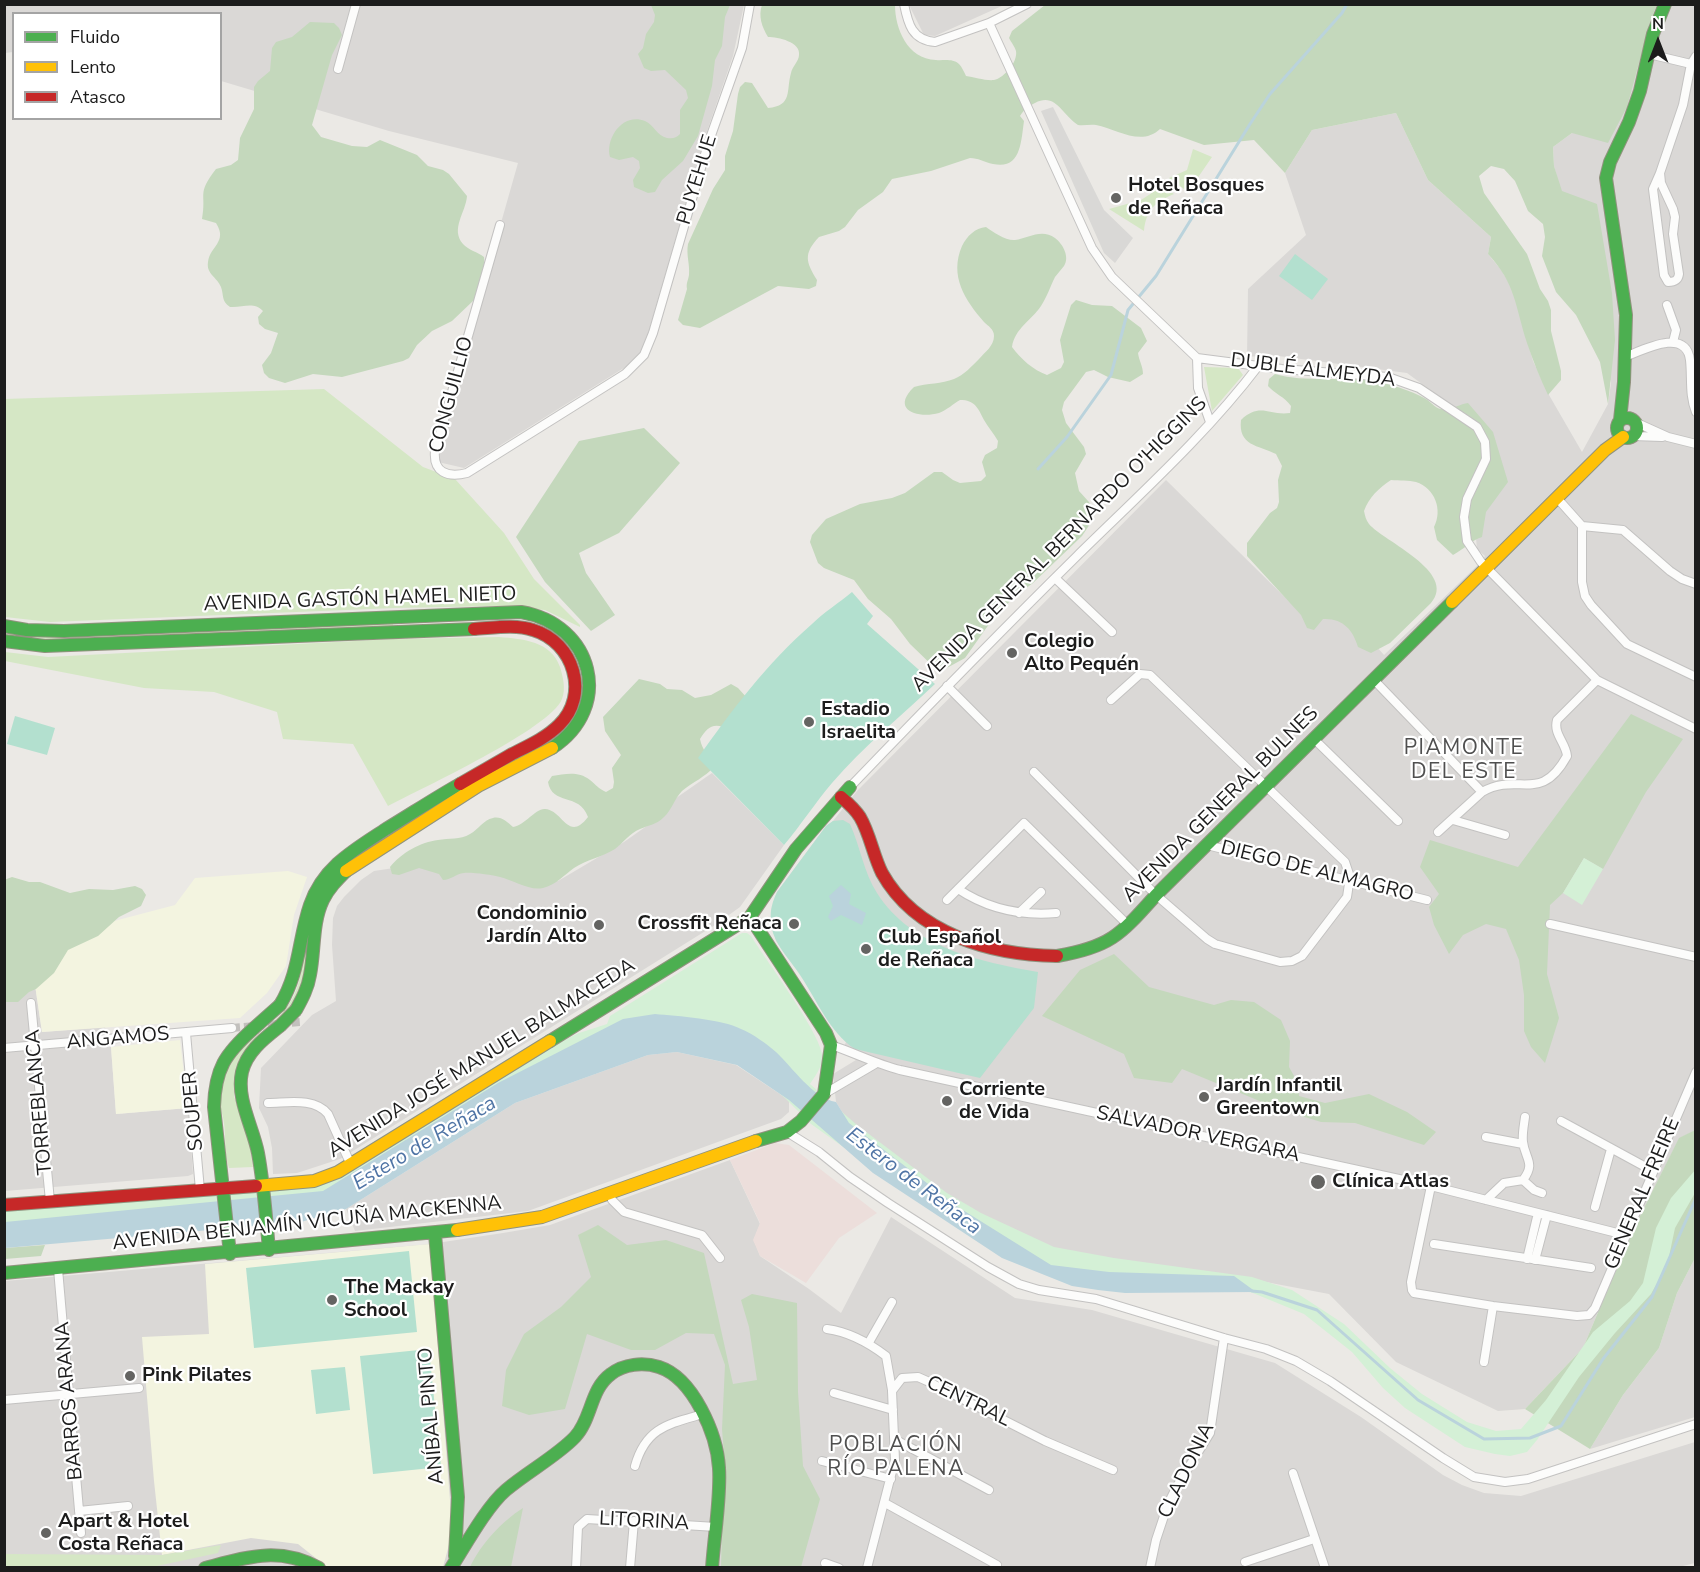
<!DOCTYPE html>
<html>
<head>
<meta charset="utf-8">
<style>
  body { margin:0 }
  #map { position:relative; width:1700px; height:1572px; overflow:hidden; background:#ebe9e5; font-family:"Nunito Sans",sans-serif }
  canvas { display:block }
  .frame { position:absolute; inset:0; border:6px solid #1c1c1c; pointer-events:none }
  .legend { position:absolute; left:12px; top:12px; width:210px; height:108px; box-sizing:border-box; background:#fff; border:2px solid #a4a4a4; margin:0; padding:8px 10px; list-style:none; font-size:18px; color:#1c1c1c }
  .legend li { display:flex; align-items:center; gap:12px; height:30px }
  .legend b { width:30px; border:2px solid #a4a4a4 }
  .north { position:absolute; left:1628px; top:12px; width:60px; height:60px; -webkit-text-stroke:4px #fff; paint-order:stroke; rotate:0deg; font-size:16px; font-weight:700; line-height:24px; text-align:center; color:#1c1c1c }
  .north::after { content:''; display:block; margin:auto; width:21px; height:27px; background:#1c1c1c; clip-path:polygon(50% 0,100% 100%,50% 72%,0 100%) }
</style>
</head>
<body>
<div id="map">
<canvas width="1700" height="1572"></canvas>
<div class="frame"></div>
<ul class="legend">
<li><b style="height:8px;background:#4caf50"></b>Fluido</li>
<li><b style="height:8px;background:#ffc107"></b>Lento</li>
<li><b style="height:8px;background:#c62828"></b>Atasco</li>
</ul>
<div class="north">N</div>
</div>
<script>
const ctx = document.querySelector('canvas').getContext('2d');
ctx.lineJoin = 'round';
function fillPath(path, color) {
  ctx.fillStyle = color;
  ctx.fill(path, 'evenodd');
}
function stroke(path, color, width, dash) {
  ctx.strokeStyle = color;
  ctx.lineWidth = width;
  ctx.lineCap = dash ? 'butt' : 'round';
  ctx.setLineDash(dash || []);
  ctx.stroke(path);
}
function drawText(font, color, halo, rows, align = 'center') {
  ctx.font = font + ' "Nunito Sans",sans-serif';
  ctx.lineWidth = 4.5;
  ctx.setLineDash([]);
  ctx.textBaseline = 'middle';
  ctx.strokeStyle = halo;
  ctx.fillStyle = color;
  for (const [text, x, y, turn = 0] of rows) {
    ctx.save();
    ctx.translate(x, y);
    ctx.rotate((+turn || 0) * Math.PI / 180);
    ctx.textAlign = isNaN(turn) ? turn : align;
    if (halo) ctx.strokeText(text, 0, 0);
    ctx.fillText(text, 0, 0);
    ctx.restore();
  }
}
fillPath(new Path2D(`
  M5,5H744L733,56L706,134L643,351L635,361L464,468L438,462L439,441L518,163L389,131L221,81L220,14H14L13,52L5,53Z
  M909,5H1004L935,36L924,35Z
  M1657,5H1695V1130L1679,1139L1630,1236L1583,1348L1525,1409L1498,1411L1396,1362L1329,1294L1234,1276L1109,1272L987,1227L849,1123L836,1102L833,1074L856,1060L841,1053L846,1042L835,1030L801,975L776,941L771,921V910L777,892L826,826L833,821L857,791L1166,480L1307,619L1333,597L1384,655L1481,562L1485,556L1477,549L1474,516L1489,433L1407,373L1271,355L1247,357L1248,289L1306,235L1285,173L1312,130L1396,113L1428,180L1491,237L1488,254L1502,271L1513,290L1533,361L1549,395L1582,452L1608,404L1611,383L1554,166L1553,147L1572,133L1651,19Z
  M712,773L784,845L740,907L715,925L340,1159L297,1173L273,1174L272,1148L268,1127L259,1108L261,1068L312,1015L336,1001L332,945L333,918L337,906L344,897L361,880L374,871L414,865L558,881L624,842L658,818L656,812Z
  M28,938L42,1032L105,1027L111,1047L116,1114L188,1108L193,1174L188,1176L5,1191V943Z
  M677,1052L736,1065L789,1100V1112L781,1119L528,1211L355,1231L346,1209L515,1103L648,1055Z
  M730,1160L760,1224L754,1240L760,1256L809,1289L841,1313L891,1217L1015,1298L1092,1310L1275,1363L1361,1417L1443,1475L1462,1485L1484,1493L1521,1496L1695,1442V1563L1679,1567L5,1568V1281L430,1244L503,1233L550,1225Z
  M1695,1258V1417L1590,1449L1623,1395L1659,1348L1677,1293Z`), '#dad8d6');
fillPath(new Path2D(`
  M775,1143L789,1145L877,1213L839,1238L806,1283L760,1256L753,1240L760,1223L730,1160Z`), '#ecdedb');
fillPath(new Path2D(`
  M288,871L307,877L294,915L286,966L267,993L240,1018L42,1032L28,938L99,925L175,905L195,878Z
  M180,1040L188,1108L116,1114L111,1047Z
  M430,1244L451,1513L450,1541L443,1567H327L298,1544L251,1538L162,1555L154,1481L142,1337L209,1334L205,1264Z`), '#f3f4e0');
fillPath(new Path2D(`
  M1053,107L1104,210L1133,238L1115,263L1104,253L1041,111Z`), '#d9d8d6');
fillPath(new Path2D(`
  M1193,149L1212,157L1188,192L1169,178L1187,170Z
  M1158,189L1170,191L1174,194C1155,202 1146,210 1144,231L1109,209L1141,200Z
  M1204,367L1238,368L1243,375L1212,411Z
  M324,389L423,467L455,479L504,533L534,579L580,625V627L545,610L496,606L395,608L50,622L5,617L4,399Z
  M393,624V627L59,640L5,636V632L33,636L58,637Z
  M499,637C523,639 551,641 560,667C563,677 566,689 562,699C550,729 422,788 388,806L353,744L283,739L277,712L214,692L144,688L5,661V652L48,657L394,639Z
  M510,759L346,866L313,918L304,977L296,1000L237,1069L234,1096L249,1140L253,1167L229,1168C224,1155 226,1137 224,1123C223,1115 220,1108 220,1101C216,1048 268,1038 291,1001C303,981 302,957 306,935C309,919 317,902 323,888C333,864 373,845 394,831C432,807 470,782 510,759Z
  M221,1545L218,1553L152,1567H5V1554L162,1555Z`), '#d5e7c5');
fillPath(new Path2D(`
  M651,5H730L725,17L722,46L715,60L712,86L698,136L683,161L662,180L655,192L648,193L634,187L633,180L640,168L639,161L633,157L619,160L610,157C605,138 623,112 645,121C654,125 657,136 667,138C673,139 676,138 680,134V110L688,98L686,90L665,70L651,71L644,68L638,54L643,48L646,34L654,22L655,15Z
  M762,5H895C895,28 907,59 936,60C943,61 952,58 959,64C962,67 964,72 966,76C974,77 986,81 994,80C1004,78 1018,62 1016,51C1015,47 1011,42 1009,38L1012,31L1045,5H1657L1651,19L1627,107L1608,143L1572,133L1553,147L1554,166L1562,191L1597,204L1612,293L1615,340L1608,404L1600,362L1576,315L1556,292L1542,256L1545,237L1543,224L1528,211L1515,181L1504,169L1491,166L1479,176L1484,193L1527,254L1540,289L1548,301L1551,310V331L1561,371V380L1548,395C1540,378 1533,361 1527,343C1515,306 1516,284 1488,254L1491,237L1428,180L1396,113L1312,130L1285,173L1254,140L1204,145L1160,129C1141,147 1117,129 1096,125C1090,124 1084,126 1078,125C1062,115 1056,92 1035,103C1028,106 1024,110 1020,116L1024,121C1021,142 1021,170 993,164C984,162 978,158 970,158L931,171L892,179L883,192L858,210L845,227L839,231L819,237C803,254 806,262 817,280L816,286L809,289L778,286L700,328L683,325L678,320L687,289C686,283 688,281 689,275C690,264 686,255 688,244L713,189L725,170V156L733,131L738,94L740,87L745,82L752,83L768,108C793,106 786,90 791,73C792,67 799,61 799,55C801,42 778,37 768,37C762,27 758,16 762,5Z
  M310,22L334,23L339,28L342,35L332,55L312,125L321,137L352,146L367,147L380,140L417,155L428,166L443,170L449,174L467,196C466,212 450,229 463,244C468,250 478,252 484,257L485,272L474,300L452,321L432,331L417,345L409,358L403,361L342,377L313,374L285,383L269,378L264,373L262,365L271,353L278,333L265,329L259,324L258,317L263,311C253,301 243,308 230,307C221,301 224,295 221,287C217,277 206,274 208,262C210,246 228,242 216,223L202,219C207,192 196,195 216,169L231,165L238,160L240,138L254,109V87L258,81L270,71L272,48L276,42L292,37Z
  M986,227C993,232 1006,241 1015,240C1028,238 1042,228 1055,238C1063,244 1070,257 1064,266C1061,270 1058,273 1055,277C1050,287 1047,297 1041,306C1031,321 1015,328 1012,347C1021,359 1033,370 1047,375L1061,368L1064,362L1060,340L1071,305L1076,300L1092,305L1112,306L1141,328L1147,341L1138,353C1139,361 1143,366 1143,374L1130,382L1108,377L1094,370L1086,372L1064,402L1062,410L1066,423L1084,447L1086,454L1075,473L1079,491L1089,502L1092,509L1090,524L1082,536L1033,583L1014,597L992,620L965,658L945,669L938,671L910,644L891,619L868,599L854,580L824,568L818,563L810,542L812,535L826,519L860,504L892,498L905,493L934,472H942L953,480L960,483L981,481L986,476L982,462L985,455L997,448L998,441C994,434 988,427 984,420C978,408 975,400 960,400C953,404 947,410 939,413C918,419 890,410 914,387C927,383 942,384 954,379C964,375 972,366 979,359C985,352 994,346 994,336C994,329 988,326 984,322C965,300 949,276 962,246C967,236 975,228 986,227Z
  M1275,374C1306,383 1341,376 1373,381C1390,384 1410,390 1426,399C1431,402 1435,408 1441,409C1449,411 1460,404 1468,403L1493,432L1508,482L1486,512L1482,537C1473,539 1463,550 1453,555L1437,540L1434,527C1443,510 1435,488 1416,482C1409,480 1399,481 1391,480C1379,488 1369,497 1364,511C1365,516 1366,520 1369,524C1383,541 1458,572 1431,603L1390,643L1371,653L1358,647C1353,630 1343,618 1323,619L1314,630L1307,628L1301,615L1247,556V543L1270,513L1277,508L1279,502L1278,480L1282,466L1276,454C1258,445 1238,446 1241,420C1260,402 1269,416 1290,413L1291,406C1285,397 1275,394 1268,386L1269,379Z
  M644,428L680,463L619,533L579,553L586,573L615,615L591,631L545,582L516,537L579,441Z
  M639,679L660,684L667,689L682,690L695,698L711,695L731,684L738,688L748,699L723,727C711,723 706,730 700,739C702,750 709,756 714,767C705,777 693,782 682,791C674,799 672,810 664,817C656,825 649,825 640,829C630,833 623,843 615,849C602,857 586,860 574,868C564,875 556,885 543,888C529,891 513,880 500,877C492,875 471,872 464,873C455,874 451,880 443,880L439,874L419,868L399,875L392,874L390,867C401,853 421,842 438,840C449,838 460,840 470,834C478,830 483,820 493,818C501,816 507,822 513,827C525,825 536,808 545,809C563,810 568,843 588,817C579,792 552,806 548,782L552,776C566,774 578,771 590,780C596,785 599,789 606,792L613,788L614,782L612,768L621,755L605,731L603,717Z
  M1631,714L1683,739L1646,792L1603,869L1584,858L1563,893L1550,905L1547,974L1559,1018L1545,1063L1531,1047L1524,1031V995L1519,960L1506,929L1486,924L1463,935L1449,954L1434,925L1429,907L1439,894L1420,867L1430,840L1518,867Z
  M12,877L29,882H40L70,893L89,889L113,890L135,886L142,889L146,895L141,906L119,917L98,936L68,950L54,973L36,989L29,992L18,1002H4V880Z
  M1114,954L1149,987L1214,1005L1231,1000L1254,1002L1281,1020L1290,1041L1289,1067L1298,1083L1299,1096L1325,1103L1369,1094L1407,1112L1436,1132L1424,1145L1355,1123L1321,1122L1279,1109L1182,1069L1172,1083L1134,1078L1124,1054L1042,1016L1080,970Z
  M1695,1130V1258L1677,1293L1659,1348L1623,1395L1590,1449L1525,1409L1583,1348L1630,1236L1679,1138Z
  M598,1225L627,1245L666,1240L704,1253L733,1384L757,1380L749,1327L741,1300L752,1294L797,1303L798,1392L803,1466L820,1499L801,1567H721L724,1454L722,1429L725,1365L714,1334L686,1333L655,1350H631L587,1334L565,1409L529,1415L502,1406L506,1370L524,1334L561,1307L591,1277L578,1235Z
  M45,1245L41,1256L5,1259V1248Z
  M523,1508L511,1567H470C481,1544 501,1522 523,1508Z`), '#c4d8bc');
fillPath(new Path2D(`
  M1584,858L1603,869L1582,905L1563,893Z
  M742,933H747L751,936C765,959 821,1034 822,1055C823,1066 816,1075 810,1084L857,1125L947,1193L981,1213L1054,1247L1114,1258L1252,1277L1292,1290L1344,1324L1390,1368L1422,1394L1467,1422L1496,1431L1521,1429L1546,1400L1593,1332L1630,1301L1643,1283L1656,1228L1671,1198L1696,1169L1695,1193L1675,1228L1667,1266L1651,1294L1615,1333L1579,1377L1537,1440L1527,1452L1510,1456L1495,1454L1465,1447L1405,1408L1383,1388L1352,1352L1304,1314L1253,1293L1227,1287L1050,1273L925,1205L811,1124L785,1098L737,1058L673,1044L514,1096L358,1197L5,1245V1204L326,1178L522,1060L579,1033L607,1024L610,1016Z`), '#d4f0d6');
fillPath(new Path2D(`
  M1295,254L1328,279L1312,300L1279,276Z
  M852,592L873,616L867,624L935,684C901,716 863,747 832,783C815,803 801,825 784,845L698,758C732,710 767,663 812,624C824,612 839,603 852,592Z
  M15,716L55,728L47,755L7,744Z
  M843,820L850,824C860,846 864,873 877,893C911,947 980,962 1038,972L1034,1008L980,1078L855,1049C829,1032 817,1000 800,975C791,961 778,948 773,933C769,918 770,906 777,892L826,826L833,821Z
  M409,1251L417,1332L254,1348L246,1268Z
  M429,1349L441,1467L373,1474L360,1356Z
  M345,1367L350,1410L316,1414L311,1370Z`), '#b3e0cf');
fillPath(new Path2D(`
  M841,885L851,894L849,904L866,913L862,925L841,915L831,921L828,917L833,906L829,896Z
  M655,1014C677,1016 722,1019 741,1029C753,1034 767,1044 776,1052C792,1067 813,1098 836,1102L849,1123L958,1207L1051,1265L1109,1272L1234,1276L1256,1292L1125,1293L1098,1290L1072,1286L1002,1258L873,1173L789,1100L737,1065L677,1052L648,1055L515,1103L346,1209L301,1222L5,1248V1222L323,1191L498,1083L623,1019Z`), '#bad3dc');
stroke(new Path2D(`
  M1038,469L1067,437L1111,375L1128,310L1156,276L1250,124L1270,94L1342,13L1347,4
  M1252,1291L1262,1292L1317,1310L1418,1400L1484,1439L1530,1438L1561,1426L1603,1359L1652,1297L1696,1198`), '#bad3dc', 3);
stroke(new Path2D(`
  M232,1028L301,1022`), '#c2c0bd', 8, [8, 4]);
const street = new Path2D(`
  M904,4C908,24 912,40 935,42L989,23L1027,4
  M989,23L1092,248L1112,277L1197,358L1282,369L1388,377L1419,388L1477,427L1485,442L1486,459L1467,499L1464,517L1467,541L1481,562L1597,680L1696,729
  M1649,54L1691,64
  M338,69L356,4
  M1660,173L1661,183L1673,209L1675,217L1673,234L1679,274C1678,281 1674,282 1668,282L1664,275L1653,189Z
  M1660,173L1683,105L1691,64L1696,56
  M500,225L435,451C433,472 447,478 467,473L625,374L644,355L653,333L708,144L742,48L750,4
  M1667,305L1676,330L1673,342
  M1625,357C1643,350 1686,327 1690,360C1692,378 1689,395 1696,412
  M1197,358L1198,388L1210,422
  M1637,423L1668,437L1696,444
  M1633,436L1662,437
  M1557,498L1582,526V582L1585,596L1591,605L1627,644L1696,677
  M1582,526L1623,530L1670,571L1682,579L1696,584
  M1055,578L1112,632
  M1374,680L1482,792
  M947,686L987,726
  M1314,739L1398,821
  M1034,772L1156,895L1207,939L1215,944L1280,962L1292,961L1302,956L1347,897L1350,877L1345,862L1150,675L1140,674L1111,700
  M850,787C925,709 1000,632 1077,556C1139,495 1206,435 1259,365
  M1453,820L1505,835
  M1438,832L1482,792C1519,771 1540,805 1567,756C1566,743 1553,734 1557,720L1597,680
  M1207,845L1427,900
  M958,889C988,909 1020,916 1056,913
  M947,900L1024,823L1128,925
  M1019,913L1041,892
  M1550,924L1696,957
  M31,1003L50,1201
  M186,1033L200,1190
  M831,1045C855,1053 876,1064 900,1070L1431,1186L1625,1235
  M4,1048L232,1028
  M824,1094L875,1064
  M268,1103C287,1103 314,1097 328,1114L351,1165
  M1561,1121L1653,1171
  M787,1132L819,1152L850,1177L888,1203L988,1267L1019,1284L1039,1290L1096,1299L1224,1338L1266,1349L1296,1361L1330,1381L1443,1458L1474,1477L1505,1482L1528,1479L1696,1424
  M1486,1137L1523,1144
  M1523,1180L1534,1190L1542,1193
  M1431,1186L1411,1282L1412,1290L1414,1293L1493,1306L1577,1316L1589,1315L1595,1308L1696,1072
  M610,1193L612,1200L624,1212L702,1235L720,1258
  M1486,1200L1504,1183L1523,1180C1536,1163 1525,1159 1523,1142C1522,1134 1524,1125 1525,1117
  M1595,1207L1611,1149
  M1434,1244L1591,1268
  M1527,1259L1538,1213
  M1535,1260L1547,1215
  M58,1269L81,1533
  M827,1329C849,1332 869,1343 886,1356L892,1390
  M868,1344L892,1302
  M1484,1362L1493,1306
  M834,1393L893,1410
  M4,1400L139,1388
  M896,1440L989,1490
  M822,1461L891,1479
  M635,1466C646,1427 669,1424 703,1414
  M1293,1473L1325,1568
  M885,1503L997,1565
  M79,1511L128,1506
  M1245,1562L1314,1539
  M825,1563L839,1568
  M576,1568L578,1527L587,1519L716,1527
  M630,1568L634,1521
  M867,1568L895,1460L892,1391L902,1378L918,1377L927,1381L1045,1441L1113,1470
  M1150,1568L1156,1540L1168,1504L1177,1486L1210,1433L1224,1338`);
const fast = new Path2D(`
  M1617 428a10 10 0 1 1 20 0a10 10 0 1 1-20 0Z
  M1620,420L1624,382L1626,315L1606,178L1610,162L1629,122L1640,91L1653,34L1665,4
  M4,626L27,630L64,631L521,612C593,624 615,707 552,748
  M4,641L45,646L474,629
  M750,917L826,1033L831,1045L824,1094L801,1121L787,1132L756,1141
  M1057,956C1111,947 1121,934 1156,895L1452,602
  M280,1005C300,972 298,940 310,905C323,867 354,850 386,829C411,814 435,798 460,784
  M296,1010C302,999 308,988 310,975C315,950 312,923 323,900C329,888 337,880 346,871
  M550,1041L750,917L796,849L850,787
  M435,1234L458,1497L455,1556
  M269,1250C266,1218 264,1185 258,1153C253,1127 236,1099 242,1072C247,1051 265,1038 280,1026
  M230,1254L214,1107C215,1069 225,1054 253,1029
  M4,1273L457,1230
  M205,1568C247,1557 279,1546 319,1568
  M451,1568C465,1546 487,1506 506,1490C527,1472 557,1456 575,1437C592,1419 590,1389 611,1374C624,1364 643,1362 659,1367C693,1378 717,1434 719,1468C721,1497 714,1537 712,1568`);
const slow = new Path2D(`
  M1452,602L1605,450L1623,437
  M346,871L478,786L552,748
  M256,1186L314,1181L338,1172L550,1041
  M457,1230L542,1217L756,1141`);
const jam = new Path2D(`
  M460,784C477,774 495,764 512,754C528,746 546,738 559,725C590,695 574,642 533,630C515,624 493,628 474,629
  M841,797C848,803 855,809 860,817C870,834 873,855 882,873C916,934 991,955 1057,956
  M4,1205L256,1186`);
stroke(street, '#c3c2c1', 10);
stroke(fast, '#90937e', 14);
stroke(slow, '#90937e', 14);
stroke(jam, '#90937e', 14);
stroke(street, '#fcfcfb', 8);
stroke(fast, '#4caf50', 12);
stroke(slow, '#ffc107', 12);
stroke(jam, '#c62828', 12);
const fastBridge = new Path2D(`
  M280,1026L296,1010
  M253,1029L280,1005`);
stroke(fastBridge, '#90937e', 14, []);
stroke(fastBridge, '#4caf50', 12);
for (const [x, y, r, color] of [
  [1116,198,6,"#646462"],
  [1012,653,6,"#646462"],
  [809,722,6,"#646462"],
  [794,924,6,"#646462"],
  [599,925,6,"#646462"],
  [866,949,6,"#646462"],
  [1204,1097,6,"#646462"],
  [947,1101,6,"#646462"],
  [1318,1182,8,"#646462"],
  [332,1300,6,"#646462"],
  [130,1376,6,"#646462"],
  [46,1533,6,"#646462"]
]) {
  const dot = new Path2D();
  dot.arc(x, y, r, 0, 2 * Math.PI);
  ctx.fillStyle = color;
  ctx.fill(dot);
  stroke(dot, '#fff', 2);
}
drawText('20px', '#1c1c1c', '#fff', [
  ["PUYEHUE",698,180,-73],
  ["DUBLÉ ALMEYDA",1313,371,7],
  ["CONGUILLIO",452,395,-75],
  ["AVENIDA GENERAL BERNARDO O'HIGGINS",1060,545,-45],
  ["AVENIDA GASTÓN HAMEL NIETO",360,600,-2],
  ["AVENIDA GENERAL BULNES",1221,805,-45],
  ["DIEGO DE ALMAGRO",1317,872,14],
  ["ANGAMOS",118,1039,-5],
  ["AVENIDA JOSÉ MANUEL BALMACEDA",482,1059,-32],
  ["TORREBLANCA",40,1102,-95],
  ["SOUPER",194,1111,-95],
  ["SALVADOR VERGARA",1198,1135,12],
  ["GENERAL FREIRE",1643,1194,-67],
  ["AVENIDA BENJAMÍN VICUÑA MACKENNA",307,1224,-6],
  ["BARROS ARANA",70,1401,-95],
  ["CENTRAL",968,1402,26],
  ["ANÍBAL PINTO",432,1416,-95],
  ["CLADONIA",1187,1471,-64],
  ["LITORINA",644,1522,3]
]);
drawText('bold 20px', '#1c1c1c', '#fff', [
  ["Hotel Bosques",1128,186],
  ["de Reñaca",1128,209],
  ["Colegio",1024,642],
  ["Alto Pequén",1024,665],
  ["Estadio",821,710],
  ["Israelita",821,733],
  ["Condominio",587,914,"right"],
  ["Jardín Alto",587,937,"right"],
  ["Crossfit Reñaca",782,924,"right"],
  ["Club Español",878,938],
  ["de Reñaca",878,961],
  ["Jardín Infantil",1216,1086],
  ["Greentown",1216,1109],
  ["Corriente",959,1090],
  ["de Vida",959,1113],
  ["Clínica Atlas",1332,1182],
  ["The Mackay",344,1288],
  ["School",344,1311],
  ["Pink Pilates",142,1376],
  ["Apart & Hotel",58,1522],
  ["Costa Reñaca",58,1545]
], 'left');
ctx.letterSpacing = '1.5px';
drawText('21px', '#4f4f4f', '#fff', [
  ["PIAMONTE",1464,749],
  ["DEL ESTE",1464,773],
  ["POBLACIÓN",896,1446],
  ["RÍO PALENA",896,1470]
]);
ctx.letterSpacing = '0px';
drawText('italic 21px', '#4f74a5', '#fff', [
  ["Estero de Reñaca",425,1144,-31],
  ["Estero de Reñaca",913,1182,37]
]);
</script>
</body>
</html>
